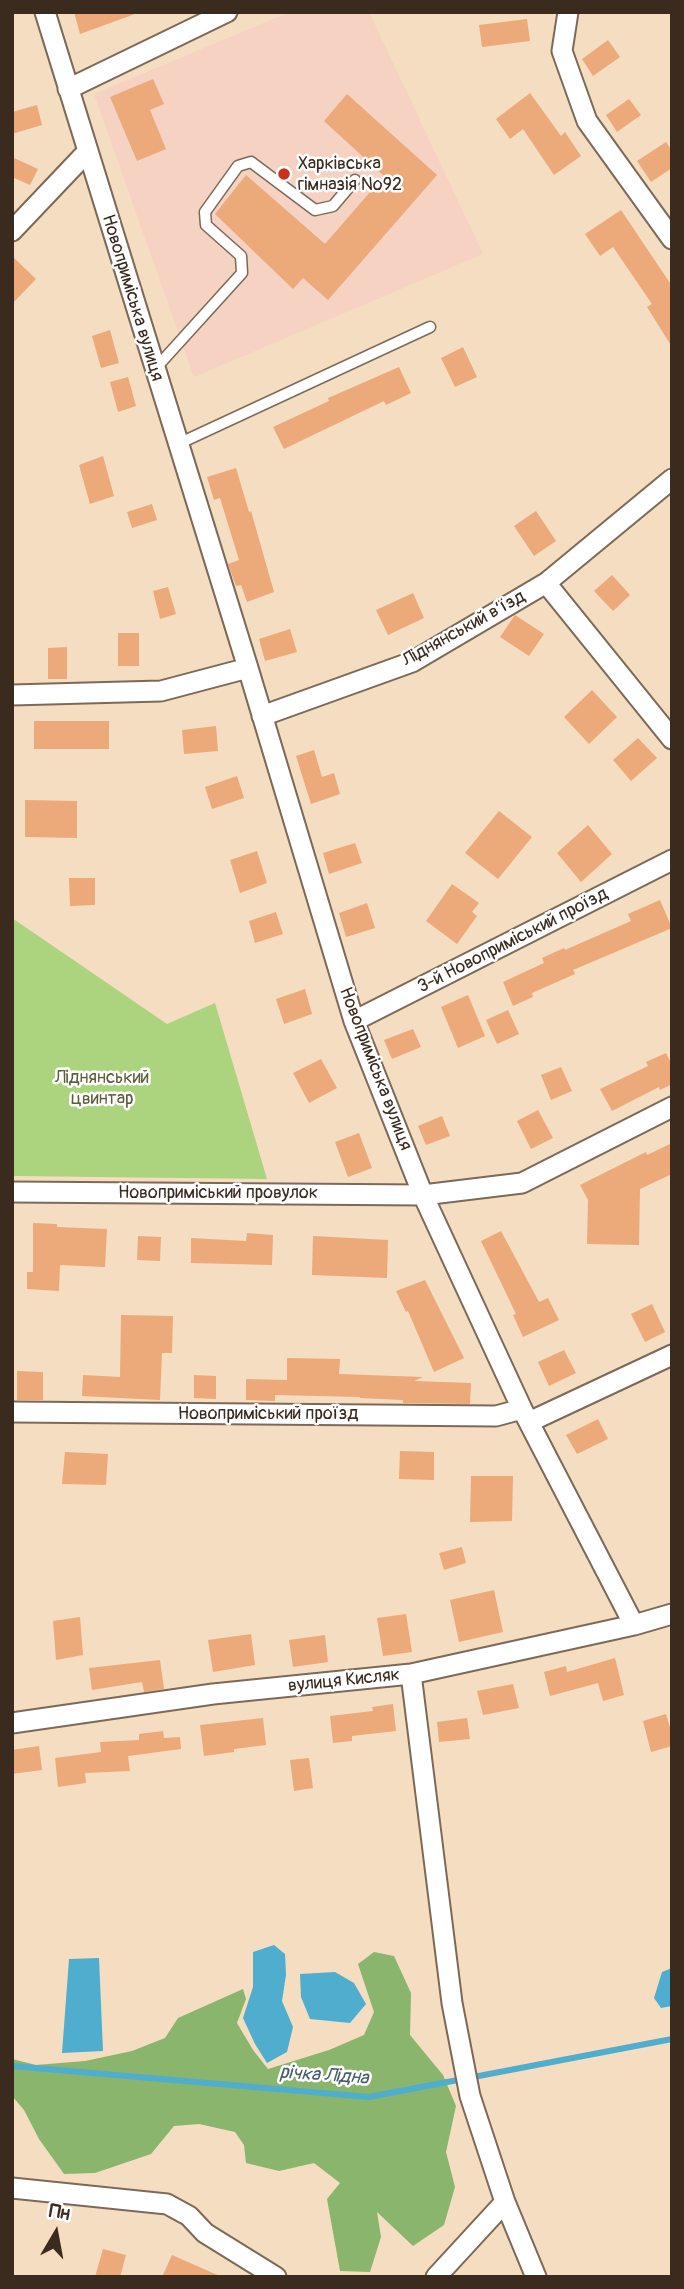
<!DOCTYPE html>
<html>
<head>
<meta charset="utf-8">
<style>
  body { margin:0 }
  #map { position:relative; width:684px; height:2289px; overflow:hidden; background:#f5ddc2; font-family:Pangolin,sans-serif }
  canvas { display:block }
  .frame { position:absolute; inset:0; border:14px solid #3b2a1e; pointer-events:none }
  .north { position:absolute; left:21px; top:2198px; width:70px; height:70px; -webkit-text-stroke:5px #fff; paint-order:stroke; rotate:10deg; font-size:19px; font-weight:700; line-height:28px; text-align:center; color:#3b2a1e }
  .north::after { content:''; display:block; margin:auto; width:24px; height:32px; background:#3b2a1e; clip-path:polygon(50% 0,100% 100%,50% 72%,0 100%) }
</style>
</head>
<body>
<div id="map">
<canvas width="684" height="2289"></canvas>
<div class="frame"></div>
<div class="north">Пн</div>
</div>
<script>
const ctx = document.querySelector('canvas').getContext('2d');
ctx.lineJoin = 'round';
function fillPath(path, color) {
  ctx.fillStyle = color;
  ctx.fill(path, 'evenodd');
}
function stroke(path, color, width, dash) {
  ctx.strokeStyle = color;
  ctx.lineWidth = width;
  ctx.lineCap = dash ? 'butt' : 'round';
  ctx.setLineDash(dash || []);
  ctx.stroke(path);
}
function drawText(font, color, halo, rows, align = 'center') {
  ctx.font = font + ' Pangolin,sans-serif';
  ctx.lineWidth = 5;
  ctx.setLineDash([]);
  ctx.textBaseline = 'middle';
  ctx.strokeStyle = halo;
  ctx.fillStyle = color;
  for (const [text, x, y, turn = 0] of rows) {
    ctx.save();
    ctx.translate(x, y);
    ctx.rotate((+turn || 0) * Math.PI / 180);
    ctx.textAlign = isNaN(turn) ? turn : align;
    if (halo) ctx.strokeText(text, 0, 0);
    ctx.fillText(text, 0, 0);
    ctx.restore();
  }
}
fillPath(new Path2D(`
  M290,12H369L483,254L194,377L94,94Z`), '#f5d2c2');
fillPath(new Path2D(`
  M12,918L167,1024L215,1003L267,1179L12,1176Z`), '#acd37d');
fillPath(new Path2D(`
  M374,1952L394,1956L411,1993L410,2035L443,2075L456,2106L446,2152L455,2187L444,2225L413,2246L377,2212L381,2237L370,2272L340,2271L327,2199L340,2183L314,2163L279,2171L246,2163L244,2145L235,2132L199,2124L174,2126L151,2154L95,2173L64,2174L39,2139L24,2110L12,2096V2059L36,2065L85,2061L132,2051L165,2038L178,2018L243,1989L246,1999L237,2023L253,2050L268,2069L329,2050L364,2035L374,2012L358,1964Z`), '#89b56c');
fillPath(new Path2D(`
  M274,1945L285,1954L286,1975L282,2001L293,2027L287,2052L267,2063L255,2044L243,2018L253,1987V1952Z
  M99,1958L103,2051L62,2053L69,1959Z
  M672,1968V2006L661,2008L654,1998L662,1972Z
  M335,1972L354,1983L366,2004L350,2023L310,2019L301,1997L300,1974Z`), '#4fadcd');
stroke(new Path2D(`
  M12,2066L369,2097L672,2039`), '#4fadcd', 6);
fillPath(new Path2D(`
  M74,12H134L135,14L80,34Z
  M527,19L530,41L482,47L479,25Z
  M608,40L620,57L593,76L582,59Z
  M153,79L164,104L150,110L166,149L137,161L110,97Z
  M530,93L561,136L565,132L581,156L554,175L523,129L510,139L496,119Z
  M347,94L437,175L328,300L303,278L293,289L215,214L246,175L325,244L384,176L324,121Z
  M629,99L641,115L617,132L606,115Z
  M37,105L42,125L12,134V112Z
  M666,142L672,151V168L651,182L637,161Z
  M12,157L38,169L30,185L12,177Z
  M621,210L672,286V347L647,307L652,304L613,247L600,256L585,234Z
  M12,256L36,279L12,304Z
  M110,330L119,363L101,368L92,336Z
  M463,347L477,377L455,387L441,358Z
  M399,367L411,393L386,405L384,401L284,449L273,427L329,401L328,398Z
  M128,377L136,406L118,412L110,382Z
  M103,456L114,496L90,504L79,465Z
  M236,468L249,512L251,511L274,592L247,602L241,585L236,586L228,564L239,560L220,498L214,500L207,477Z
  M152,504L157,520L132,528L127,512Z
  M536,511L556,541L534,556L514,526Z
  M612,575L630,595L613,611L594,591Z
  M168,587L176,614L160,619L153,591Z
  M413,593L424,618L388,635L376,610Z
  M515,615L544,634L529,656L500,637Z
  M290,629L297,652L265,661L259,639Z
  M118,633H139V666H118Z
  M67,647V679H48V648Z
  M592,690L617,717L589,744L564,717Z
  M34,721H109V749H34Z
  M216,726L218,751L184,754L182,730Z
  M638,738L657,758L631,781L613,760Z
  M314,750L322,777L334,773L340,794L311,804L296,756Z
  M237,776L244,798L212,809L205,787Z
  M25,800L77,801V838L25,837Z
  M499,811L532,837L498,879L465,853Z
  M588,825L612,854L581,882L557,853Z
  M355,843L362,863L329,874L323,853Z
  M257,851L267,883L240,893L230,860Z
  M69,878H95V905L70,906Z
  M452,884L479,903L472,912L477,916L457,944L426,921Z
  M660,900L672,928L573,970L575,974L532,993L533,997L513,1006L503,982L544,963L542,958L564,948L565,950L631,921L628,914Z
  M367,903L375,928L346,937L339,913Z
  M276,912L283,934L255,943L249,921Z
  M305,989L312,1014L284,1024L276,999Z
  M468,995L485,1036L458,1048L441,1007Z
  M508,1010L519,1034L497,1044L486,1020Z
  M413,1029L421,1047L392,1059L384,1040Z
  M666,1053L672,1065V1084L660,1090L659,1087L612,1111L600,1089L648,1066L646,1062Z
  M321,1059L337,1088L309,1103L293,1073Z
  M561,1067L572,1091L551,1100L541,1075Z
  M538,1110L553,1138L531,1149L517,1121Z
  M442,1116L450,1136L426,1145L418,1126Z
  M359,1133L372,1168L348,1177L335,1142Z
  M672,1143V1174L640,1189L639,1245L587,1244L588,1200L580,1185L646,1152L647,1155Z
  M33,1223L57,1224V1227L107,1229L105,1267L60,1265L59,1291L27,1289V1272H33Z
  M501,1231L539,1302L548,1298L559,1320L523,1337L513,1315L516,1314L481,1241Z
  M247,1233L273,1235L272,1265L191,1263V1238L246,1241Z
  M138,1236L161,1237L160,1261L137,1260Z
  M313,1236L388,1240L387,1278L312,1275Z
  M425,1280L464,1358L434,1372L408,1311L406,1312L396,1291Z
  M652,1304L665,1332L645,1342L631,1314Z
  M121,1315L173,1316L172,1353H162L160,1400L82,1396L83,1375L120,1377Z
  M564,1350L576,1373L549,1386L538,1362Z
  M287,1358L340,1359L339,1374L423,1377L414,1381L471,1383L470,1404L403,1403V1400L360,1398V1397L275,1395V1401L246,1400V1379L287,1380Z
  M17,1371L43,1372V1400H17Z
  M194,1375L216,1376V1399L194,1398Z
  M598,1419L608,1439L577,1454L566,1435Z
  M400,1451L434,1452V1480L399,1479Z
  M65,1452L108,1454L106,1485L62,1484Z
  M471,1476H513L512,1521L470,1522Z
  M462,1547L466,1563L444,1570L439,1553Z
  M494,1590L503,1632L459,1642L450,1600Z
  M406,1614L412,1652L383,1656L377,1618Z
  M80,1617L83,1655L56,1660L53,1621Z
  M251,1634L255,1665L213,1672L208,1640Z
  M325,1635L328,1662L293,1667L289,1640Z
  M615,1658L624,1695L603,1701L598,1683L550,1696L544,1672L566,1666L567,1672Z
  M160,1660L164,1689L144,1692L142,1682L92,1690L89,1668Z
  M513,1684L519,1708L483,1715L477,1691Z
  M393,1704L396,1731L352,1736V1741L333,1743L330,1716L373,1711L372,1707Z
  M666,1714L672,1734V1746L651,1752L643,1721Z
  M263,1718L266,1745L234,1749V1752L204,1756L200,1725Z
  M467,1718L470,1739L439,1742L437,1722Z
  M163,1731L164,1738L180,1737L181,1749L128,1756L130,1771L85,1773L86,1783L58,1787L55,1758L101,1752L100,1742L139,1740V1734Z
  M39,1746L42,1770L12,1774V1750Z
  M309,1758L313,1788L294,1791L290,1760Z
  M103,2249L126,2255L120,2277H95Z
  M172,2255L222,2277H162Z`), '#eca979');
const lane = new Path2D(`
  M155,369L242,273L241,256L206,225L205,212L238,166L251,162L315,210L333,206L355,180
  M178,444L430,327`);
const street = new Path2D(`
  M45,12L248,668L354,1021L423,1195L522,1409L634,1625
  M568,12L562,51L587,121L672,239
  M68,89L227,12
  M12,231L87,152
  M546,583L672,739
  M12,695L161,691L248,668
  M262,716L412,662L546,583L672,479
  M354,1021L672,860
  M12,1192L423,1195L522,1183L672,1107
  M12,1412L496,1416L522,1409
  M529,1422L672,1355
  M411,1674L452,2003L470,2096L505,2202
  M12,1723L213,1694L411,1674L634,1625L672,1614
  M12,2188L167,2204L189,2216L205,2233L276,2277
  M436,2277L505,2202L536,2277`);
stroke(lane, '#7c6957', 13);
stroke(street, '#7c6957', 23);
stroke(lane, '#fff', 10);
stroke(street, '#fff', 19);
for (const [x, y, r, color] of [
  [284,174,7,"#c8321e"]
]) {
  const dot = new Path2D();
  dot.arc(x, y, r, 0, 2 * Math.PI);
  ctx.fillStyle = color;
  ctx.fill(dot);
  stroke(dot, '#fff', 2.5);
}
drawText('18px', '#3b2a1e', '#fff', [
  ["Харківська",298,164],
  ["гімназія №92",298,185]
], 'left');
drawText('18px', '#3b2a1e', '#fff', [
  ["Новоприміська вулиця",132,298,73],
  ["Ліднянський в’їзд",464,629,-29],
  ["3-й Новоприміський проїзд",513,941,-27],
  ["Новоприміська вулиця",375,1069,69],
  ["Новоприміський провулок",218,1193],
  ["Новоприміський проїзд",268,1414],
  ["вулиця Кисляк",344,1681,-6]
]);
drawText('18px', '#5d5d3a', '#fff', [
  ["Ліднянський",102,1078],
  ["цвинтар",102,1099]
]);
drawText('italic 19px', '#435e64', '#fff', [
  ["річка Лідна",324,2076,4]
]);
</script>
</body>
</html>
